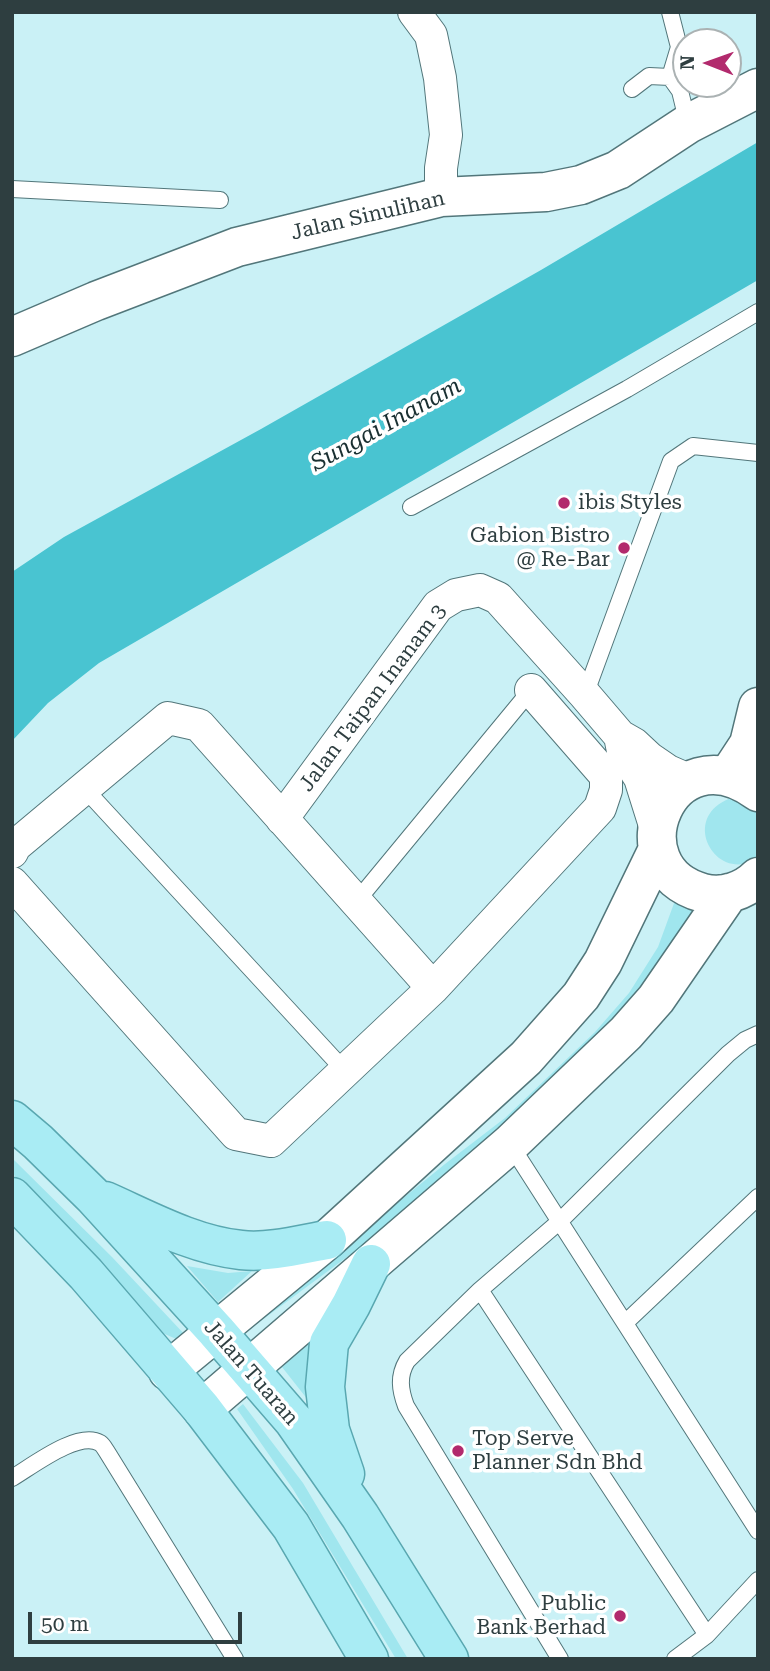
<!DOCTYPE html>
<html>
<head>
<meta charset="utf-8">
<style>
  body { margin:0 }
  #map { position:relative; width:770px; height:1671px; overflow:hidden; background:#caf1f6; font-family:"Roboto Serif",serif }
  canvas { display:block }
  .frame { position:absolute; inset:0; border:14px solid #2e3e40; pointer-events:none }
  .north { position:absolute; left:672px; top:28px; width:70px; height:70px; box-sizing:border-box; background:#fff; border:2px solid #abb2b3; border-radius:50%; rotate:271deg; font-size:19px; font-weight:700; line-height:28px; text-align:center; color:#2e3e40 }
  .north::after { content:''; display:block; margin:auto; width:24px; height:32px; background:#b22a6d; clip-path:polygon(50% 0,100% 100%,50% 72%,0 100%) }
  .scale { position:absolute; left:28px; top:1612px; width:214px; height:32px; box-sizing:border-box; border:4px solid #2e3e40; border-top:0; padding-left:9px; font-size:21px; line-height:24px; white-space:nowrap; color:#2e3e40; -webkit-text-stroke:5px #fff; paint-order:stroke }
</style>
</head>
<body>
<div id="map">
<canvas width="770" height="1671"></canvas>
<div class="frame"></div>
<div class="north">N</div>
<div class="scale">50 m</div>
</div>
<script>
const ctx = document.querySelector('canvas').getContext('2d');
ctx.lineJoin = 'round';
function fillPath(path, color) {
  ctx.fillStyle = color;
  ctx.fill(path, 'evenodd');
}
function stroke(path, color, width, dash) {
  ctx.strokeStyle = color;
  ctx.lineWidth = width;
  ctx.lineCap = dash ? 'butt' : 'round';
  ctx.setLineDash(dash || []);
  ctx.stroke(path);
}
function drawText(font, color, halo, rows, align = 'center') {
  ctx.font = font + ' "Roboto Serif",serif';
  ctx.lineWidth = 7;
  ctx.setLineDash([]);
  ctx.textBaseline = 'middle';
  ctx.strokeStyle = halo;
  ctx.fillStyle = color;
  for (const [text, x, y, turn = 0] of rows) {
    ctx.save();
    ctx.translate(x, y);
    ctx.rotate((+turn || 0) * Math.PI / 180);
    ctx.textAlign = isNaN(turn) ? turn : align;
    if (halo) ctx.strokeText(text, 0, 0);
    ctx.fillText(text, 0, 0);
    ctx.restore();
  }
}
fillPath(new Path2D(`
  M734,797L758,803V858C716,886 676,815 734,797Z
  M684,876L721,902L690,960L471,1165L258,1323L254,1320L445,1164L505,1118L595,1032L629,993L658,947Z
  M12,1158L112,1257L186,1336L181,1341L160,1332L12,1173Z
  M187,1266L228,1273L252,1271L218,1302Z
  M311,1340L308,1400L282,1367Z
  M243,1404L303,1483L408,1659H396L293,1489L237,1409Z`), '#a0e6ee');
fillPath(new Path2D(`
  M758,142V280L99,663L48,703L12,741V572L64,537L261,429L541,270Z`), '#49c4d1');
const service = new Path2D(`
  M670,77L679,47L670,12
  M632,89L649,76L670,77L680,91L688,124
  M12,189L220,200
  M411,507L627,389L758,312
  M585,695L671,461L693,446L758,453
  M84,788L345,1071
  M356,902L531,690
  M510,1144L758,1531
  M480,1290L707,1635
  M625,1323L758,1197
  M12,1478C31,1467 78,1430 100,1443C103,1445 105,1449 107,1452L235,1659
  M560,1659L406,1406C400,1390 398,1376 407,1361L480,1290L560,1221L728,1054L745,1040L758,1034
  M675,1659L707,1635L758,1580`);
const minor = new Path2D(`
  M414,12L431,35L440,78L446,135L441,168V197
  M621,741L623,751L640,778L657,832
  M282,819L438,606L456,595L480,590L498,598L585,695L620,736L634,744L649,758L668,771L691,781
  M12,852L15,846L168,718L199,725L433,988
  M12,883L236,1134L271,1141L433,988L600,808L606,790V776L531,690`);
const tertiary = new Path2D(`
  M12,337L96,301L237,247L441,197L546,192L581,185L618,170L688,124L758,88
  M728,776L749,744L758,707
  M758,792C669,727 612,869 703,893C723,898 744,891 758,877
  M168,1371L327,1240L526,1058L581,996L603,962L658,849
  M202,1409L510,1144L626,1033L656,999L729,893`);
const primary = new Path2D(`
  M12,1120L38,1142L93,1196L216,1331L293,1420L360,1516L449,1659
  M12,1197L86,1274L202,1409L291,1526L369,1659
  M105,1201C148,1220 193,1245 241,1250C269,1253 299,1245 327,1240
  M345,1474L330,1430L325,1387L329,1343L351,1305L371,1264`);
stroke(service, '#52767a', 18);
stroke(minor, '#52767a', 34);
stroke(tertiary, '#52767a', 41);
stroke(primary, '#59a7b0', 41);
stroke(service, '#fff', 16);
stroke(minor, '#fff', 32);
stroke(tertiary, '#fff', 38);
stroke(primary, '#a9ecf4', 38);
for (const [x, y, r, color] of [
  [564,503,7,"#b22a6d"],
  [624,548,7,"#b22a6d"],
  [458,1451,7,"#b22a6d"],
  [620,1616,7,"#b22a6d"]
]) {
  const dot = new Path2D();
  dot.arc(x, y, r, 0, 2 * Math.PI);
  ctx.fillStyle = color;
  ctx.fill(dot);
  stroke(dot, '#fff', 2.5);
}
drawText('21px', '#2e3e40', '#fff', [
  ["Jalan Sinulihan",368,216,-13],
  ["Jalan Taipan Inanam 3",373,698,-53],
  ["Jalan Tuaran",251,1373,49]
]);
drawText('21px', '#2e3e40', '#fff', [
  ["ibis Styles",578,503],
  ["Gabion Bistro",610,536,"right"],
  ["@ Re-Bar",610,560,"right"],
  ["Top Serve",472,1439],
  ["Planner Sdn Bhd",472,1463],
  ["Public",606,1604,"right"],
  ["Bank Berhad",606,1628,"right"]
], 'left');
drawText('italic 23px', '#192f31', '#fff', [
  ["Sungai Inanam",386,425,-29]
]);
</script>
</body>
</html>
